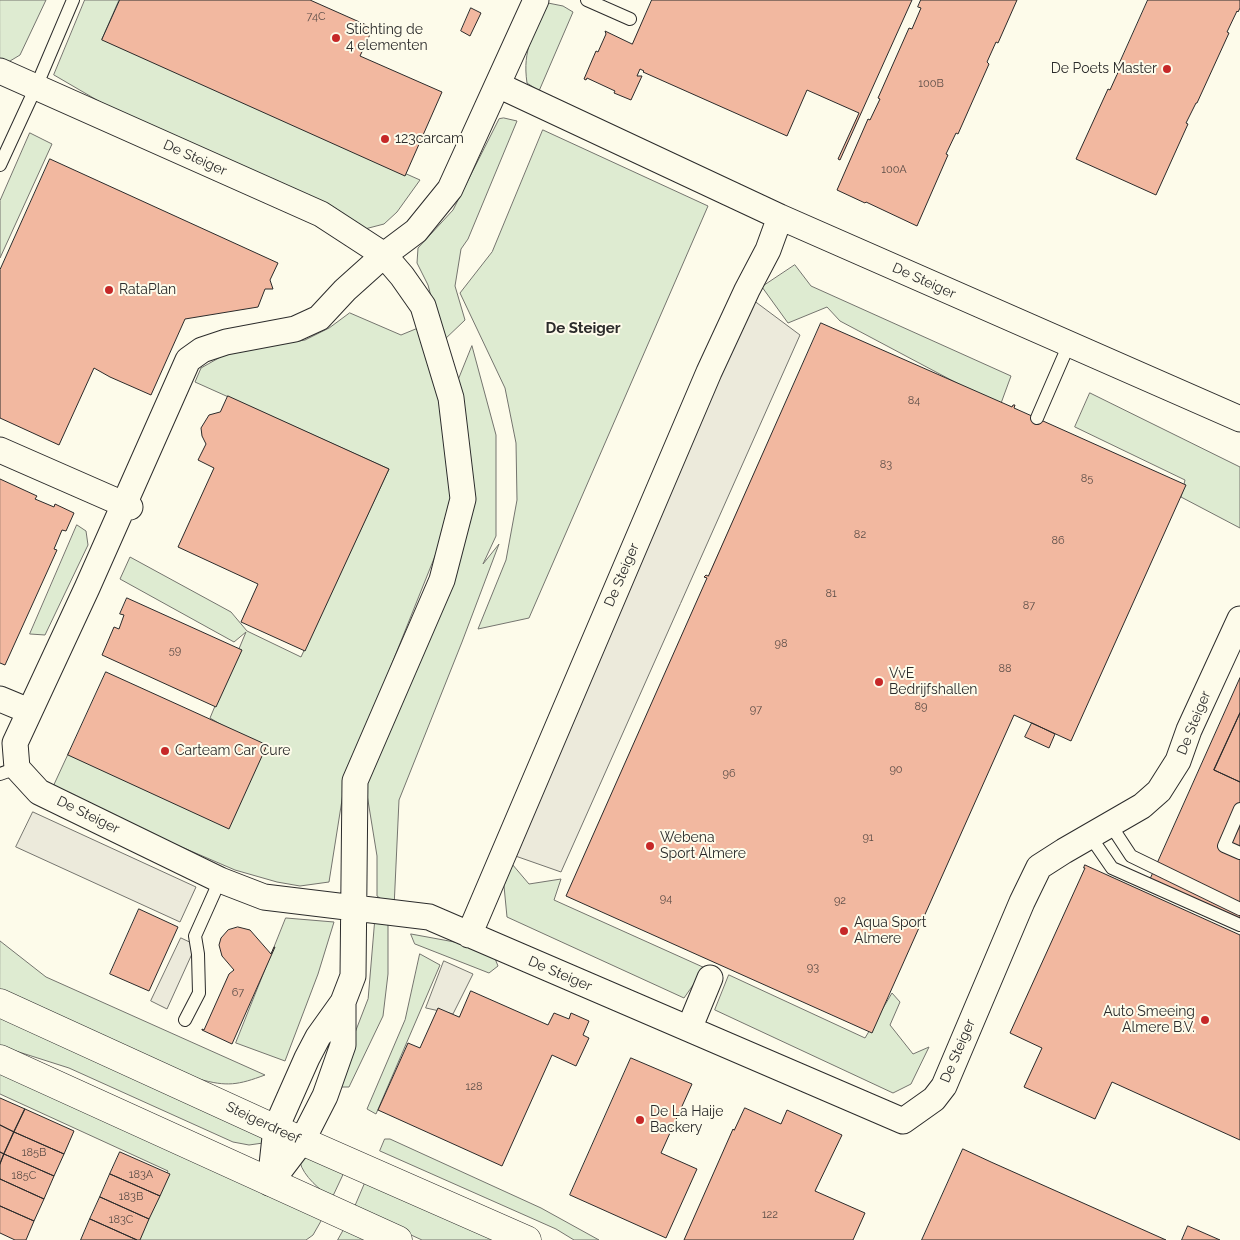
<!DOCTYPE html>
<html>
<head>
<meta charset="utf-8">
<style>
  body { margin:0 }
  canvas { display:block; background:#fdfbea }
</style>
</head>
<body>
<canvas width="1240" height="1240"></canvas>
<script>
const ctx = document.querySelector('canvas').getContext('2d');
ctx.lineJoin = 'round';
function fillPath(path, color) {
  ctx.fillStyle = color;
  ctx.fill(path, 'evenodd');
}
function stroke(path, color, width, dash) {
  ctx.strokeStyle = color;
  ctx.lineWidth = width;
  ctx.lineCap = dash ? 'butt' : 'round';
  ctx.setLineDash(dash || []);
  ctx.stroke(path);
}
function drawText(font, color, halo, rows, align = 'center') {
  ctx.font = font + ' Raleway,sans-serif';
  ctx.lineWidth = 4;
  ctx.setLineDash([]);
  ctx.textBaseline = 'middle';
  ctx.strokeStyle = halo;
  ctx.fillStyle = color;
  for (const [text, x, y, turn = 0] of rows) {
    ctx.save();
    ctx.translate(x, y);
    ctx.rotate((+turn || 0) * Math.PI / 180);
    ctx.textAlign = isNaN(turn) ? turn : align;
    if (halo) ctx.strokeText(text, 0, 0);
    ctx.fillText(text, 0, 0);
    ctx.restore();
  }
}
const green = new Path2D(`
  M0,0H46L20,55L5,64L0,62Z
  M85,0H119L102,39L420,180L397,212L384,224L361,230L261,183L102,103L54,75Z
  M548,3L563,6L573,12L539,91L527,83C522,49 534,33 548,3Z
  M504,118L517,121L468,239L461,249L455,286L465,320L443,341L428,285L417,263L418,248L453,210L499,119Z
  M543,130L708,206L529,618L478,629L506,560L517,500L516,443L505,388L460,293L492,252Z
  M30,133L52,144L0,258V201Z
  M795,265L811,286L1011,376L1000,406L840,321L827,307L788,323L762,287Z
  M350,313L401,335L418,328L438,388L452,503L447,526L345,781L329,882L300,886L277,882L235,870L51,791L69,752L223,824L259,747L210,718L246,632L234,642L120,579L130,557L231,612L247,631L301,657L389,469L195,382L201,368L224,355L260,347L305,340L329,328Z
  M472,346L496,435V536L483,564L499,544L462,642L399,800L394,908L377,896V856L365,782L473,506L457,383Z
  M1090,393L1240,467V528L1181,497L1185,480L1075,427Z
  M77,525L86,531L88,545L45,635L30,634Z
  M512,864L529,884L561,879L554,900L705,968L684,998L507,917L504,886Z
  M286,918L334,922L318,974L285,1061L236,1043Z
  M375,922H388V974L383,1016L349,1087H334L368,999Z
  M411,934L460,943L494,956L498,966L489,973L415,944Z
  M0,941L46,977L265,1075C238,1085 227,1087 199,1079L0,993Z
  M420,954L440,965L376,1114L367,1109L405,1020Z
  M729,975L865,1038L892,993L900,1002L890,1025L913,1054L929,1047L911,1084L893,1093L715,1010Z
  M0,1009L265,1130L263,1143L249,1145L233,1142L69,1068L0,1046Z
  M0,1068L325,1214L313,1235L306,1240H136L168,1171L0,1094Z
  M385,1139H390L541,1208L599,1240H574L556,1229L380,1151Z
  M301,1150L347,1166L332,1198C321,1191 303,1176 300,1162C300,1159 301,1154 301,1150Z
  M368,1176L511,1240H422L354,1209Z
  M347,1224L382,1240H338Z`);
fillPath(green, '#deebd1');
stroke(green, '#74746e', 1);
const parking = new Path2D(`
  M749,297L800,335L561,872L504,852Z
  M33,812L196,887L180,922L16,847Z
  M181,938L196,945L167,1009L151,1001Z
  M444,961L473,974L453,1014L426,1008Z`);
fillPath(parking, '#eceadb');
stroke(parking, '#74746e', 1);
const building = new Path2D(`
  M120,0H310L373,28L360,56L442,92L405,176L102,40Z
  M652,0H912L840,160L838,159L859,113L807,90L787,136L643,72L644,71L640,69L637,76H642L631,100L614,93L615,91L587,78L586,80L584,79L596,51L598,52L606,34L605,31L632,44Z
  M921,0H1017L998,43L996,42L987,62L989,64L958,134L956,133L946,154L948,155L917,226L866,202L865,203L837,190L868,119L870,120L880,99L878,98L909,28L912,29L921,8L918,7Z
  M1148,0H1240V8L1238,12L1237,11L1227,32L1229,33L1197,103H1196L1186,123L1188,124L1156,195L1076,159L1108,89L1110,90L1120,68L1118,67Z
  M471,8L481,13L470,36L461,31Z
  M50,159L278,263L270,280L273,289H265L258,307L185,319L151,395L110,377L94,368L59,445L0,418V270Z
  M821,323L1012,407L1013,405H1015L1014,408L1186,485L1071,741L1014,715L872,1033L566,896L707,578L704,577L706,575L708,576Z
  M228,396L389,469L305,651L241,622L258,584L178,547L214,468L198,460L206,444L202,436L201,428L209,415L220,412Z
  M0,479L37,496L35,499L54,507L55,504L74,513L66,531L62,530L54,549L57,550L5,665L0,663Z
  M127,598L242,650L216,707L102,655L114,627L119,629L124,615L120,614Z
  M106,672L267,745L229,829L68,755Z
  M1240,678V713L1214,770L1240,782V920L1150,880Z
  M1240,713V782L1214,770Z
  M1032,723L1055,734L1049,748L1025,737Z
  M1085,865L1240,935V1140L1112,1082L1095,1119L1024,1087L1042,1048L1010,1033L1085,868H1084Z
  M139,909L178,927L149,991L110,974Z
  M238,927L250,930L271,954L274,947H275L232,1044L202,1030V1029L204,1030L229,974L234,970L222,956L219,945L221,938L228,930Z
  M471,991L548,1025L554,1013L569,1019L571,1013L589,1021L583,1035L589,1038L576,1066L552,1055L502,1166L378,1110L408,1043L420,1048L438,1008L459,1017Z
  M631,1058L692,1084L661,1153L697,1169L666,1238L570,1195Z
  M0,1098L25,1109L14,1132L0,1125Z
  M745,1108L781,1124L787,1110L842,1135L815,1191L865,1213L853,1240H684L733,1129L734,1130Z
  M25,1109L74,1131L64,1154L14,1132Z
  M0,1125L14,1132L4,1154L0,1152Z
  M14,1132L64,1154L54,1176L4,1154Z
  M963,1149L991,1162L1166,1240H922Z
  M0,1152L4,1154L0,1164Z
  M120,1152L170,1174L160,1196L110,1174Z
  M4,1154L54,1176L44,1199L0,1179V1164Z
  M110,1174L160,1196L149,1219L100,1197Z
  M0,1179L44,1199L34,1221L0,1206Z
  M100,1197L149,1219L140,1240H137L90,1219Z
  M0,1206L34,1221L26,1240H15L0,1233Z
  M90,1219L137,1240H81Z
  M1188,1226L1220,1240H1182Z`);
fillPath(building, '#f2b8a0');
stroke(building, '#2b2b2b', 1);
const lane = new Path2D(`
  M587,0L630,19
  M0,165L36,87L73,0
  M1037,418L1069,344
  M0,774L17,768
  M1240,809L1224,846L1240,853
  M1110,824L1131,856L1240,909
  M1090,836L1112,868L1240,925
  M185,1020L199,993L198,954L195,936L220,880`);
const street = new Path2D(`
  M536,0L450,189L416,231L384,255L345,290L319,318L295,329L226,342L202,350L188,360L87,588L15,743L17,768L39,792L220,880L264,897L429,917L903,1121L934,1099L944,1086L1022,902L1039,867L1064,851L1142,806L1159,791L1178,761L1189,730L1240,619
  M0,71L321,214L384,255L402,276L423,306L451,398L463,499L442,580L355,781L353,976L343,1002L318,1037L307,1058L276,1128L270,1183
  M498,85L780,217L1240,419
  M0,450L130,507
  M0,699L29,711
  M469,935L709,372L747,290L768,250L780,217
  M689,1029L710,978
  M270,1183L302,1141L325,1096L343,1045V1002`);
const secondary = new Path2D(`
  M0,1003L302,1141L527,1240
  M0,1059L398,1240`);
stroke(lane, '#2b2b2b', 14);
stroke(street, '#2b2b2b', 27);
stroke(secondary, '#2b2b2b', 29);
stroke(lane, '#fdfbea', 12);
stroke(street, '#fdfbea', 25);
stroke(secondary, '#fdfbea', 28);
for (const [x, y, r, color] of [
  [336,38,5,"#c62828"],
  [1167,69,5,"#c62828"],
  [385,139,5,"#c62828"],
  [109,290,5,"#c62828"],
  [879,682,5,"#c62828"],
  [165,751,5,"#c62828"],
  [650,846,5,"#c62828"],
  [844,931,5,"#c62828"],
  [1205,1020,5,"#c62828"],
  [640,1120,5,"#c62828"]
]) {
  const dot = new Path2D();
  dot.arc(x, y, r, 0, 2 * Math.PI);
  ctx.fillStyle = color;
  ctx.fill(dot);
  stroke(dot, '#fdfbea', 2);
}
drawText('11px', '#5d4e48', null, [
  ["74C",316,17],
  ["100B",931,84],
  ["100A",894,170],
  ["84",914,401],
  ["83",886,465],
  ["85",1087,479],
  ["82",860,535],
  ["86",1058,541],
  ["81",831,594],
  ["87",1029,606],
  ["98",781,644],
  ["59",175,651],
  ["88",1005,669],
  ["89",921,707],
  ["97",756,710],
  ["90",896,770],
  ["96",729,774],
  ["91",868,838],
  ["94",666,899],
  ["92",840,901],
  ["93",813,968],
  ["67",238,993],
  ["128",474,1087],
  ["185B",34,1153],
  ["183A",141,1175],
  ["185C",24,1176],
  ["183B",131,1197],
  ["122",770,1215],
  ["183C",121,1220]
]);
drawText('14px', '#2b2b2b', '#fdfbea', [
  ["Stichting de",346,30],
  ["4 elementen",346,46],
  ["De Poets Master",1157,69,"right"],
  ["123carcam",395,139],
  ["RataPlan",119,290],
  ["VvE",889,674],
  ["Bedrijfshallen",889,690],
  ["Carteam Car Cure",175,751],
  ["Webena",660,838],
  ["Sport Almere",660,854],
  ["Aqua Sport",854,923],
  ["Almere",854,939],
  ["Auto Smeeing",1195,1012,"right"],
  ["Almere B.V.",1195,1028,"right"],
  ["De La Haije",650,1112],
  ["Backery",650,1128]
], 'left');
drawText('14px', '#2b2b2b', '#fdfbea', [
  ["De Steiger",195,158,24],
  ["De Steiger",924,281,24],
  ["De Steiger",622,575,-67],
  ["De Steiger",1194,723,-68],
  ["De Steiger",88,815,26],
  ["De Steiger",560,974,23],
  ["De Steiger",958,1051,-67],
  ["Steigerdreef",263,1123,25]
]);
drawText('bold 15px', '#2b2b2b', '#fdfbea', [
  ["De Steiger",583,328]
]);
</script>
</body>
</html>
